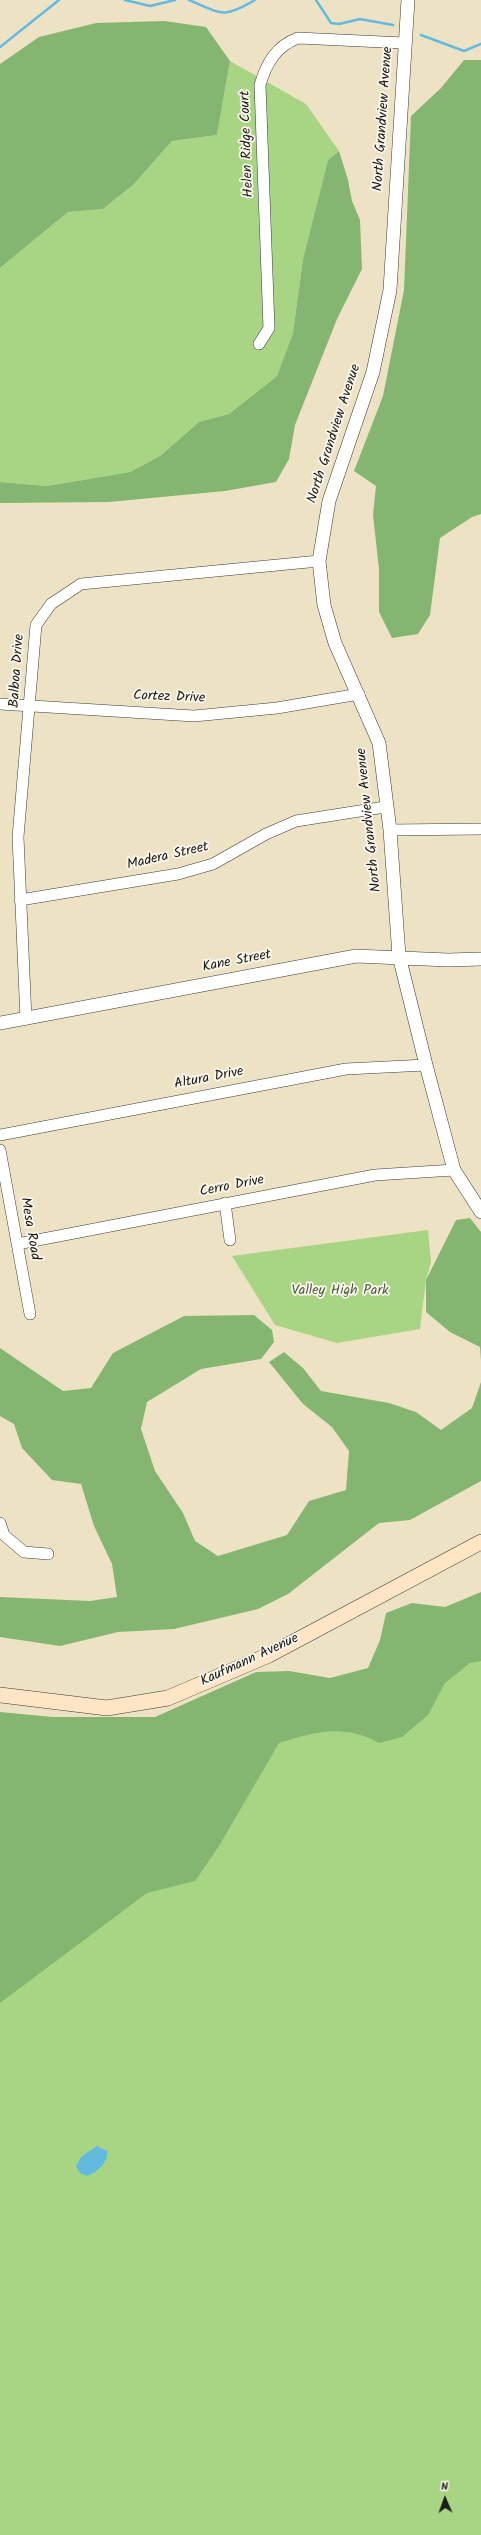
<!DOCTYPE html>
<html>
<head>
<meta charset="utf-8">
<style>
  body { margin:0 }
  #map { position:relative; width:481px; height:2535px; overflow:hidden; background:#ede3c4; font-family:Kalam,sans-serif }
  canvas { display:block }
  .north { position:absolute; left:425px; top:2479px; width:40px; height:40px; -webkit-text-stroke:3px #fbf7ec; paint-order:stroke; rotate:358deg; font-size:11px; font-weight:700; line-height:16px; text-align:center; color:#1c1c1c }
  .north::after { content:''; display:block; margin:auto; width:14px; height:18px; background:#1c1c1c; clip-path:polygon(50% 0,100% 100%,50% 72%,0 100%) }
</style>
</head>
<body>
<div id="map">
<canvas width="481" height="2535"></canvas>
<div class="north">N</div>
</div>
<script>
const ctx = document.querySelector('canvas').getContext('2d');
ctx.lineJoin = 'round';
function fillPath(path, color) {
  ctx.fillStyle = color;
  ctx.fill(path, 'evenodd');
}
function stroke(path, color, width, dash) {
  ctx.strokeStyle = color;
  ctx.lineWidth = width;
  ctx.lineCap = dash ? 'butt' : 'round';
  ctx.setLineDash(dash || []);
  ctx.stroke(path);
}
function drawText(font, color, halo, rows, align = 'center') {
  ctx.font = font + ' Kalam,sans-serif';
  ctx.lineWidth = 3.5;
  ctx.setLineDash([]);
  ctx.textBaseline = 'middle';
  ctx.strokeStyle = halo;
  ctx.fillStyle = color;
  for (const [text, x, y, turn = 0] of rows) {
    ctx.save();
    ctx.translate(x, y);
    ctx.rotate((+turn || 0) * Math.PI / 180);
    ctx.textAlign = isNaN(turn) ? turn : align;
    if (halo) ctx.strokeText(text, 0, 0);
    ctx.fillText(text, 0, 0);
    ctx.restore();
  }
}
fillPath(new Path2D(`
  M230,61L306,104L339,151L328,160L303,259L293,333L277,376L229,414L199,422L160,456L130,472L47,486L0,482V268L68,212L103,209L134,184L172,141L217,135Z
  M428,1230L431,1262L426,1280L420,1329L337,1343L275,1325L232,1256Z
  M481,1622V2535H0V1871Z`), '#a7d583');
fillPath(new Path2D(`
  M164,21L206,27L230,61L217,135L172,141L134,184L103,209L68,212L0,268V64L39,37L96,23Z
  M464,60H481V514L472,517L440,538L430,615L418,634L392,638L379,612V569L373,515L376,486L354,471L383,396L404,290L411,116L441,88Z
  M339,151L348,180L352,201L360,220L362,269L337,319L295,425L289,459L276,482L225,491L109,502L0,503V482L47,486L130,472L160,456L199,422L229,414L277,376L293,333L303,259L328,160Z
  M470,1218L481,1232V1361L480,1347L450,1332L426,1312V1280L456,1220Z
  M254,1315L272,1330L274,1342L261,1359L201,1369L147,1402L141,1429L155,1471L183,1513L195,1541L218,1556L287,1535L309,1501L346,1490L349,1451L332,1427L303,1404L269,1362L284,1352L303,1368L321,1391L389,1403L416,1412L441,1430L472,1408L481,1382V1481L410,1520L379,1523L288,1594L258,1609L174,1629L118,1632L60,1646L0,1637V1597L90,1601L117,1597L112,1564L94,1526L81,1484L52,1480L22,1448L14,1424L0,1416V1348L63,1391L91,1388L113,1353L184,1316Z
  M481,1592V1661L470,1663L445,1683L428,1715L402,1737L379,1743C344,1723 315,1732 279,1743L219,1846L195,1881L147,1893L0,2003V1712L53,1717H155L256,1672L289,1671L330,1678L368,1668L380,1640L386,1613L412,1603L445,1607Z`), '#85b671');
fillPath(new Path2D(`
  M97,2146L107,2151C109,2162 97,2172 87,2176L80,2173L76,2166L81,2157Z`), '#62bbdf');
stroke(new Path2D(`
  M125,0L150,6L175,0
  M189,0C222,14 223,19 255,0
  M316,0L331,23L339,24L360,19L393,25
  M421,35L464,51L481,44
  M0,47L59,0`), '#62bbdf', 2.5);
const minor = new Path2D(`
  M259,344L269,328L260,85C266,64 276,46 298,38L404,43
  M0,704L194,716L277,708L359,694
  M390,830L481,829
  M20,900L178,874L213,864L266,834L296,821L385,807
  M26,1019L18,837L36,625L51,604L81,584L319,561
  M0,1135L346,1069L426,1065
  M0,1150L30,1314
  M225,1203L230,1240
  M17,1244L375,1175L454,1170
  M0,1523L4,1535L24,1552L48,1554`);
const tertiary = new Path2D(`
  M408,0L390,290L373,372L329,501L319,561L324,605L335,643L379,743L390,830L399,956L426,1065L454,1170L481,1212
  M0,1023L356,956L448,960L481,959`);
const secondary = new Path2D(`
  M0,1695L107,1708L168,1698L269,1655L481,1542`);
stroke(minor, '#3b3a35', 12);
stroke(tertiary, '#3b3a35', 14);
stroke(secondary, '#3b3a35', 16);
stroke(minor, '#fff', 11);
stroke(tertiary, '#fff', 13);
stroke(secondary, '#fde5c5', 15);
drawText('14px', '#1c1c1c', '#fbf7ec', [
  ["North Grandview Avenue",384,119,-86],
  ["Helen Ridge Court",248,144,-92],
  ["North Grandview Avenue",335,434,-72],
  ["Balboa Drive",18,671,-86],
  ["Cortez Drive",169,698,2],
  ["North Grandview Avenue",370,820,-96],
  ["Madera Street",168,857,-13],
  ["Kane Street",237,962,-11],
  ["Altura Drive",209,1079,-11],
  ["Cerro Drive",232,1187,-11],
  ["Mesa Road",29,1229,80],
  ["Kaufmann Avenue",250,1661,-25]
]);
drawText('14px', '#4d5d40', '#fbf7ec', [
  ["Valley High Park",340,1292]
]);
</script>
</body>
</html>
